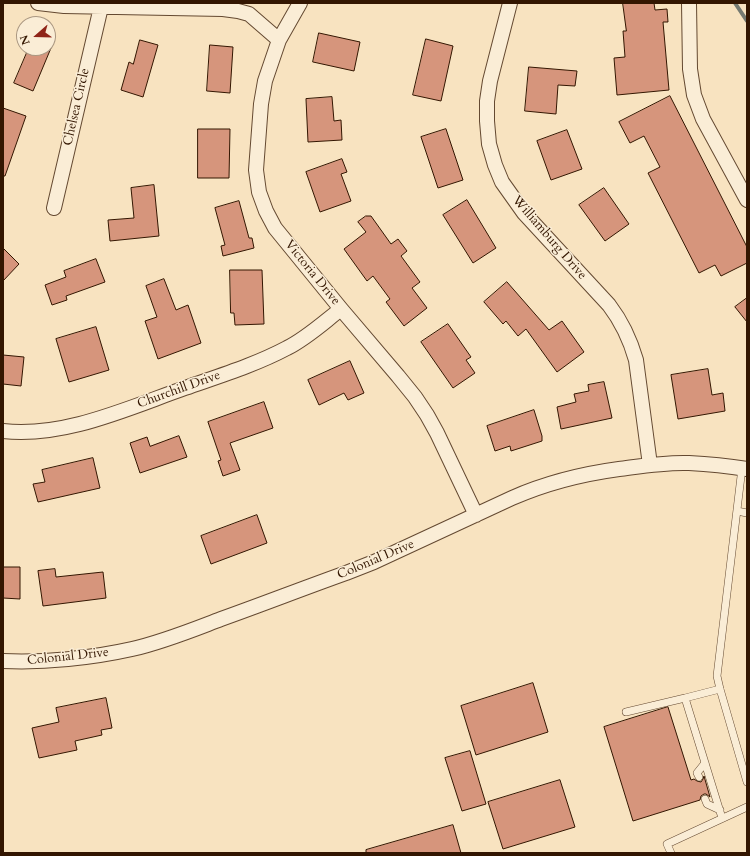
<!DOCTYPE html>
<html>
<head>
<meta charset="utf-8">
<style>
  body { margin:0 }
  #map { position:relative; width:750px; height:856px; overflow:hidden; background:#f8e3c0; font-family:Cardo,serif }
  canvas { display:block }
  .frame { position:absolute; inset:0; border:4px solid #331601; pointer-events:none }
  .north { position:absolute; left:16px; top:16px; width:40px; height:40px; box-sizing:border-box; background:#faedd6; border:1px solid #aa9781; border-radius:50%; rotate:250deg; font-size:11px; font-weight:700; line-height:16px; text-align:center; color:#331601 }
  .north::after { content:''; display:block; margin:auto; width:14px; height:18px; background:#8f2418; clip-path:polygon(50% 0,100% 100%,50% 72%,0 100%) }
</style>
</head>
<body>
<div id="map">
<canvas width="750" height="856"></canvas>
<div class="frame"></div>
<div class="north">N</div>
</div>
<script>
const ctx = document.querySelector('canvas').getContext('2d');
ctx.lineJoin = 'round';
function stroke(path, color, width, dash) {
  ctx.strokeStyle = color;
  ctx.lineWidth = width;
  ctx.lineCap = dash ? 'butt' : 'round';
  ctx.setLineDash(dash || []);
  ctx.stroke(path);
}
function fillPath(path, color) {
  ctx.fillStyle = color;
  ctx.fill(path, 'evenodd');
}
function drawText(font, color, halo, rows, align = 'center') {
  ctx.font = font + ' Cardo,serif';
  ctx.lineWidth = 3;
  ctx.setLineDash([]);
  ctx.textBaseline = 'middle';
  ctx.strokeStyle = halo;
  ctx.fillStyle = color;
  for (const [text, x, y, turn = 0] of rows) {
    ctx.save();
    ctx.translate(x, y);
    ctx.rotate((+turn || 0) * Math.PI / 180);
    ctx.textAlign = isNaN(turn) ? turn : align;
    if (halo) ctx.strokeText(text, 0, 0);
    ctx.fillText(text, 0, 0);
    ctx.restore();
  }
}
stroke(new Path2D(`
  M735,3L747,21`), '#757a71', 4);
const building = new Path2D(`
  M623,3H654L655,10L667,9L668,22H663L669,90L617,95L614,58L625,57L623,31H626Z
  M319,33L360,42L354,71L313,62Z
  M426,39L453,46L441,101L413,95Z
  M140,40L158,45L143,97L121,90L129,62L133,64Z
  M210,45L233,47L230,93L207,91Z
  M29,48H51L33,91L14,83Z
  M529,67L577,71L575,86L558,85L556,114L525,111Z
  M670,96L747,247V263L721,276L715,265L699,273L648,173L660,167L644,136L630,143L619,122Z
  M332,97L334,121L341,120L342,140L308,142L306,99Z
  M3,108L26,116L5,176H3Z
  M198,129H230L229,178H198Z
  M446,129L463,180L438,188L421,137Z
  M567,130L582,169L551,180L537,141Z
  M342,159L347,172L341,174L351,201L320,212L306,172Z
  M154,185L159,236L110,241L108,220L134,218L131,188Z
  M604,188L629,224L605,241L579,205Z
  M467,200L496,248L473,263L443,215Z
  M239,201L249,238H252L254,248L223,256L221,246L225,245L215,208Z
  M366,216H371L391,244L398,239L407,251L401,256L420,282L412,288L427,308L404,326L386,302L390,299L373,276L367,281L344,249L366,232L358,222Z
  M3,248L19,264L3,281Z
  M96,259L105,282L66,296L67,300L52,305L45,285L66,277L64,271Z
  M230,270H262L264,324L235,325L234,313H231Z
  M164,279L176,310L188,305L201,343L158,359L145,321L157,317L146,286Z
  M507,282L549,330L562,321L584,352L557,372L526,329L518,336L506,321L503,324L484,302Z
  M747,298V322L735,307Z
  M448,324L471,357L466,360L475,373L453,388L421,342Z
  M96,327L109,370L69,382L56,339Z
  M3,355L24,357L21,386L3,384Z
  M350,361L364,393L348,400L344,393L319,405L308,380Z
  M708,369L712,395L723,393L725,411L678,419L671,375Z
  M604,382L612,418L561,429L557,407L576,402L574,394L589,391L588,385Z
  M264,402L273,428L230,443L240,470L223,476L218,461L221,460L208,422Z
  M534,410L542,436V441L511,451L510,446L495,451L487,426Z
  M179,436L187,457L140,473L130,443L147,437L150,446Z
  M93,458L100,488L38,502L33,484L45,482L42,470Z
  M257,515L267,543L211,564L201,536Z
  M3,567H20V599L3,598Z
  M55,569L56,577L103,572L106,598L43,606L38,571Z
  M533,683L548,732L476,755L461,706Z
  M106,698L112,728L101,730L102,735L75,741L77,750L39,758L32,728L59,722L56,708Z
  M668,707L691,780L694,779L697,781L701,782L703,779L704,776L710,797L706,794H704L701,796L700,800L633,821L604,727Z
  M470,751L486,804L462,811L445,758Z
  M560,780L575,827L503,849L488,802Z
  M453,825L461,853H366V850Z`);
fillPath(building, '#d6957c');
stroke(building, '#331601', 1);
const lane = new Path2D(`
  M742,468L717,676L720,689L747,782
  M737,511L747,513
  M720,689L685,698L722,818
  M626,712L685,698
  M699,777L697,773L705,763
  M705,799L707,804L720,810
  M671,853L667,844L747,807`);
const street = new Path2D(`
  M38,3L64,6L223,9L238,11L249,14L279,40
  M300,3L279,40L265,81L261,104L256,170L259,192L266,211L275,228L341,309L398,376L415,397L427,415L437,433L476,515
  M510,3L490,81L487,101V121L489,144L495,165L502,182L524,213L609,305C622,322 630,339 636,360L650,465
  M689,3L690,69L694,95L703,119L747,200
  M54,208L101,7
  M3,431C64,438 128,408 185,388C219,376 255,365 287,348C307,338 324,322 341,309
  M3,661C44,663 92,658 132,649C163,642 192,630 221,619C263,604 304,588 346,573L374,562L512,498C546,483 582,474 619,469C642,466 665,462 689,463C708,464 728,466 747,469`);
stroke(lane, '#644931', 8);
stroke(street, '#644931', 16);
stroke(lane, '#faedd6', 7);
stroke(street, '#faedd6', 14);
drawText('13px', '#331601', '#faedd6', [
  ["Chelsea Circle",77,107,-77],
  ["Williamburg Drive",549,238,49],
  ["Victoria Drive",312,273,51],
  ["Churchill Drive",179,390,-20],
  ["Colonial Drive",376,560,-23],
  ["Colonial Drive",68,657,-6]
]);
</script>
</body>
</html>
